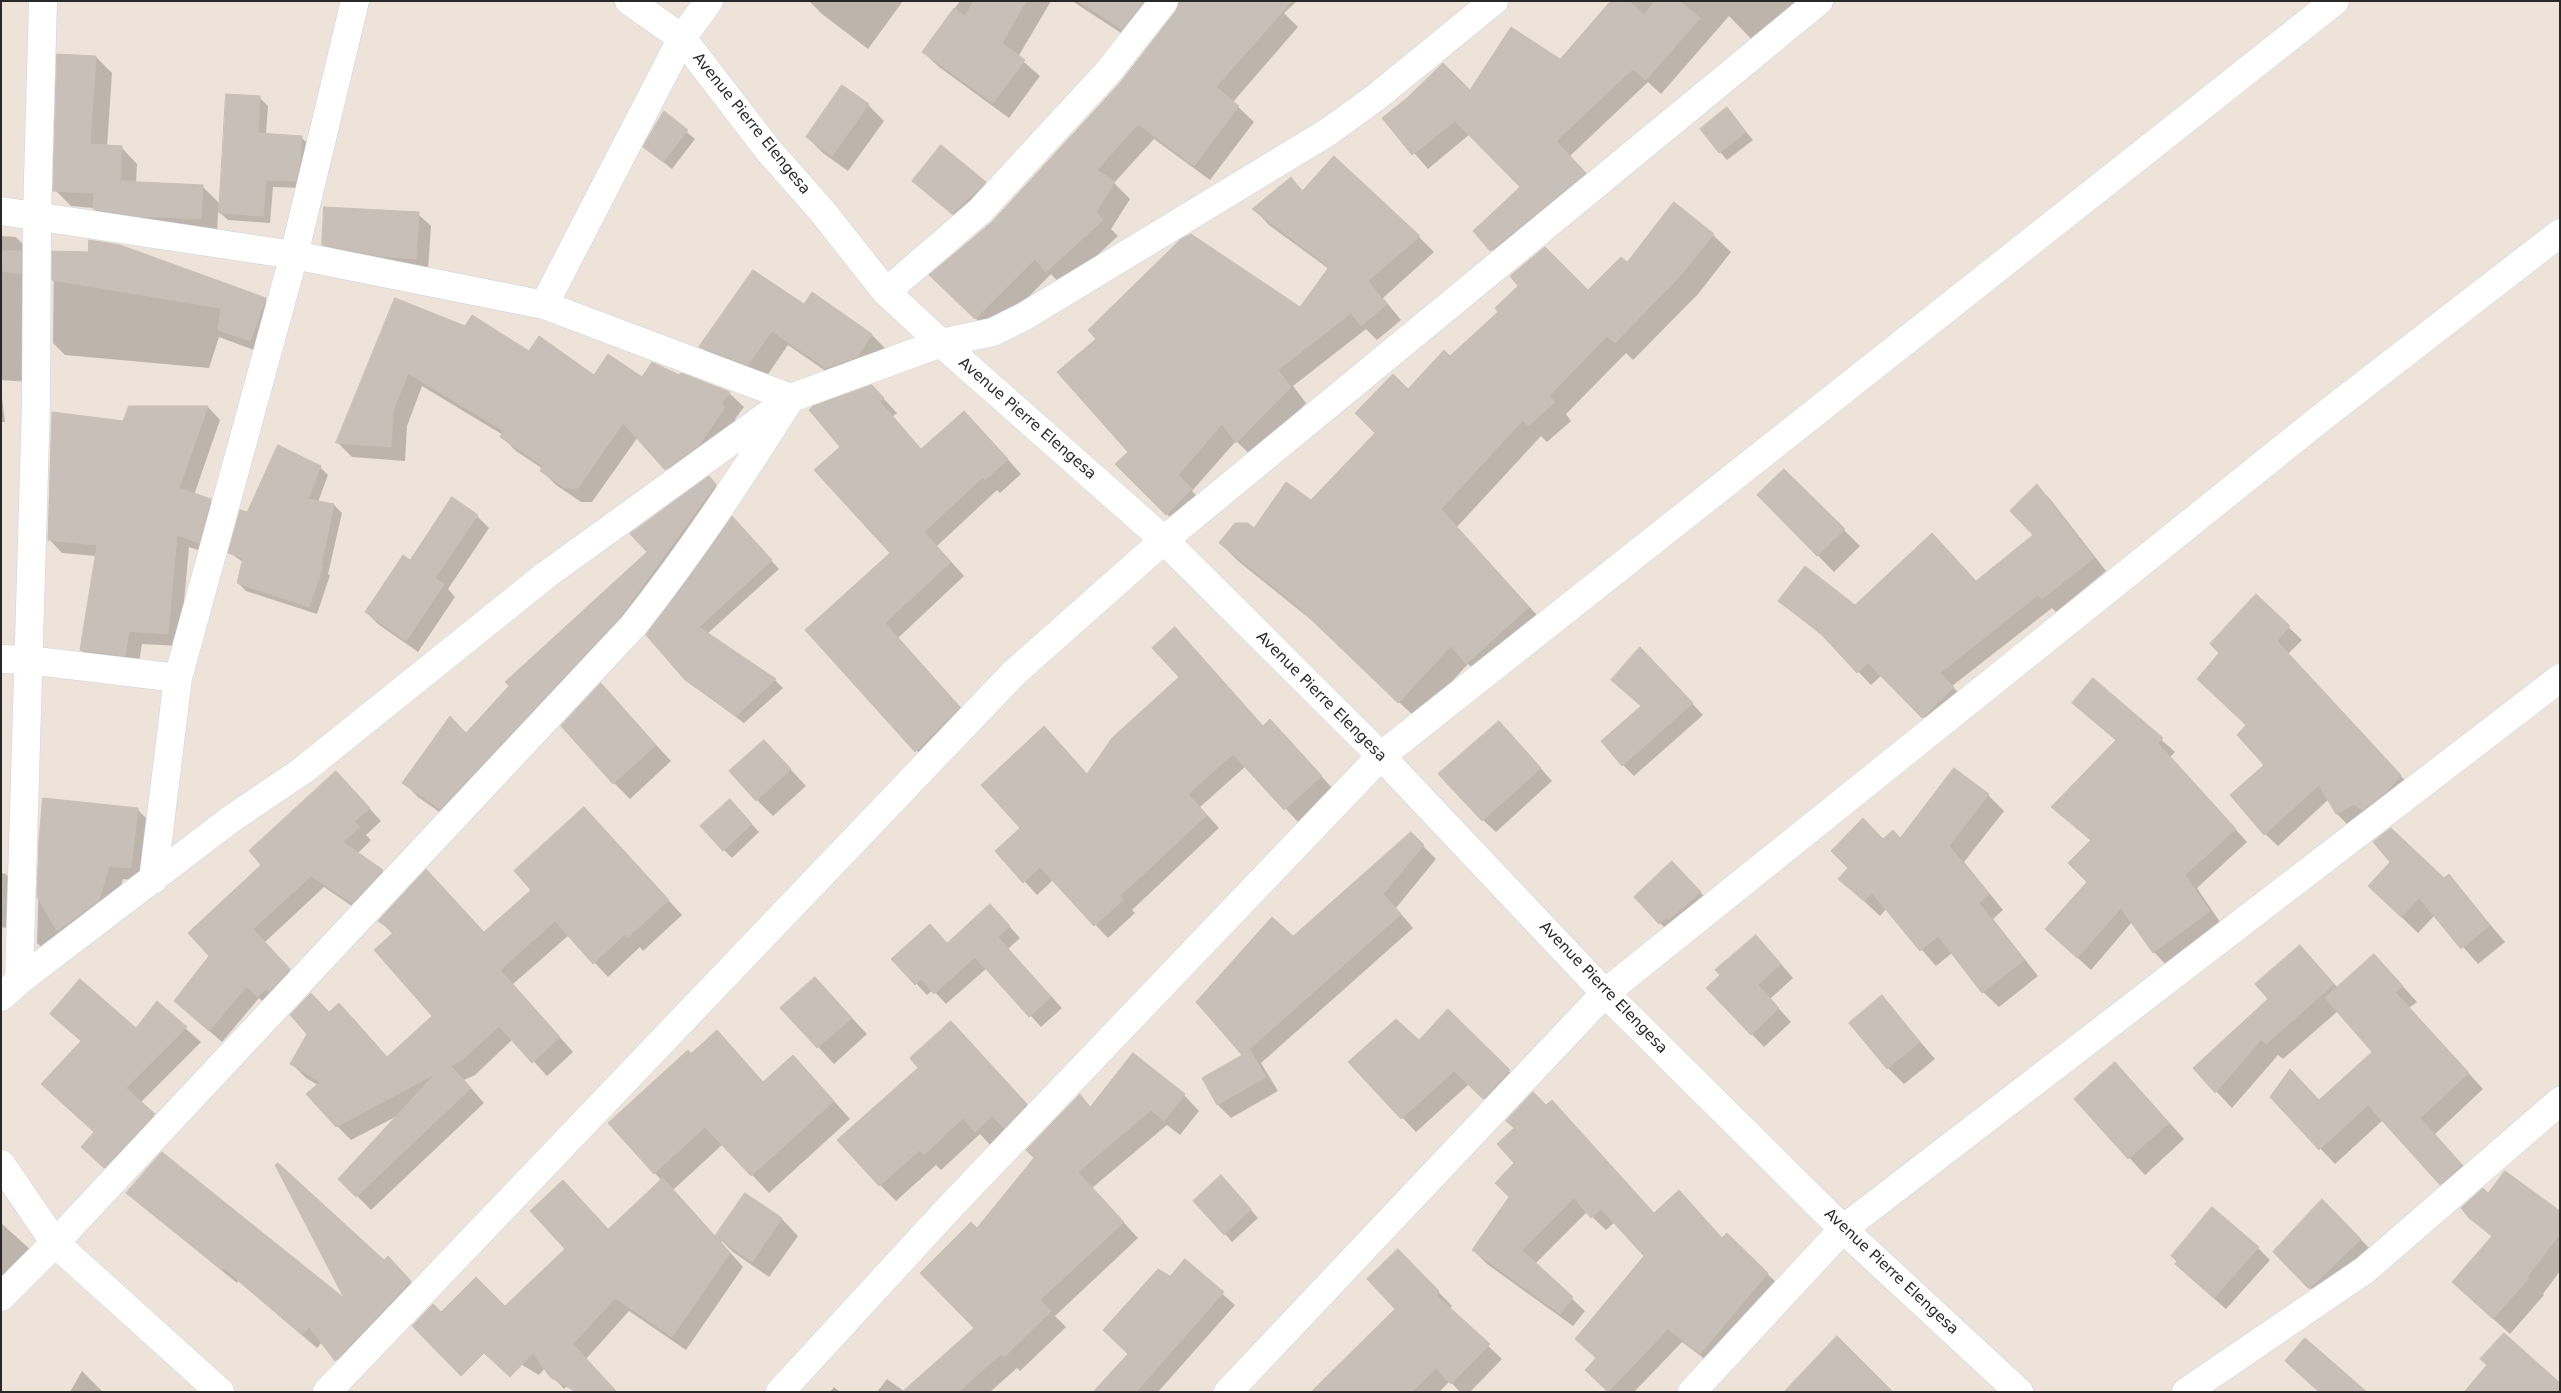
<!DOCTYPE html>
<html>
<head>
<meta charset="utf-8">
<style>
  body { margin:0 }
  #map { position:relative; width:2561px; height:1393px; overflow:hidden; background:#ede3d8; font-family:"DejaVu Sans",sans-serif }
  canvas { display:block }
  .frame { position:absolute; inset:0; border:2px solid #282828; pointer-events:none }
</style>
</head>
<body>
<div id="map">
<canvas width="2561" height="1393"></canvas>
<div class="frame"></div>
</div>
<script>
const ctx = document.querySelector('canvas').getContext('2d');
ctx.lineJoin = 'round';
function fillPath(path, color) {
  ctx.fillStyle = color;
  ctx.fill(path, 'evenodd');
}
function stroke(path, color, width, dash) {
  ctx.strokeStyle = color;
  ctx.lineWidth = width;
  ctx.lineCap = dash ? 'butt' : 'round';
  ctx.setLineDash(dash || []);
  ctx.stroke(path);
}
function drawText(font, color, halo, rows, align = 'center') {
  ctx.font = font + ' "DejaVu Sans",sans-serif';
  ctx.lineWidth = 5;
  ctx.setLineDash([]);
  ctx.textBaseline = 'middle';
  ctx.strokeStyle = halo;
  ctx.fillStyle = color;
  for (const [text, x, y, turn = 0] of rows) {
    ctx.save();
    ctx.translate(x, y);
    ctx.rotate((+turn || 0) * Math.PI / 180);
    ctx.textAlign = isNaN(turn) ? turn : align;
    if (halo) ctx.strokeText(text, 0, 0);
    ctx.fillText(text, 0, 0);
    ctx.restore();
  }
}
fillPath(new Path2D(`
  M809,1H903L868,49L822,14Z
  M960,1H1051L1018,57L1040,76L1009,118L939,67L923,52Z
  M1072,1H1179L1174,2L1138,44Z
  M1180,1H1297L1284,13L1298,27L1233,102L1254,122L1210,180L1154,139L1114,183L1130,199L1111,229L1118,236L1063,287L1051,274L992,334L947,291L992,222L1120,83L1181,4Z
  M1612,1H1806L1758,46L1729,16L1661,94L1648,82L1570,156L1599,188L1505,265L1475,231L1522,187L1470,134L1428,169L1384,118L1470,92L1560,61Z
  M96,57L112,73L107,147H121L137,164L136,183L202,186L220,204L260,98L268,106L266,134L301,137L309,145L303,188L273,187L270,223L228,220L218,211L217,234L110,225L93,208L71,206L55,190Z
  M868,105L884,121L848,171L823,153L807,137Z
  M664,113L695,139L672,169L653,154Z
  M1734,117L1753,140L1727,160L1720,152Z
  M1291,179L1303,191L1419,237L1434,252L1383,298L1401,320L1377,340L1366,329L1293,386L1306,403L1253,457L1236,441L1192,491L1206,505L1182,529L1117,464L1300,309L1329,269L1269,225L1254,209Z
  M914,181L985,183L1001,199L969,229Z
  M418,214L431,226L428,270L335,257L323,244Z
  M1713,235L1731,252L1698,294L1633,360L1626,353L1566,414L1571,421L1547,442L1541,436L1457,527L1546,625L1485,680L1468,664L1417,719L1314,622L1238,561L1220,543L1255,530L1311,502L1377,433L1408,391L1450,357L1588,292L1627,264Z
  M1,236L16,237L31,252L29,382L1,380Z
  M54,253L265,299L277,311L262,353L219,337L209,368L65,355L53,343Z
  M812,294L872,335L887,350L843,383L788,345L764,380L716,362L701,346L804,306Z
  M395,300L595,376L642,379L680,377L729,393L744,407L735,419L738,422L681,483L638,437L592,502H581L556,485L542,471L543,469L516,451L502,437L503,435L422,386L407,426L405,461L352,457L338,443Z
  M872,386L897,413L893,416L922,450L978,426L1021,474L1000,493L997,490L937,546L964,576L898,638L973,721L930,765L806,630L892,554L842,447Z
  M1,390L5,422H1Z
  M129,407H208L220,420L194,495L210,500L223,513L212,555L189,547L180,646L142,644L138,668L94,663L81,650L96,556L62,553L49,539L124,422Z
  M320,467L328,475L318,502L334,505L342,513L328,574L330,575L317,614L246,591L238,583L243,562L230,553L247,514Z
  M1784,470L1860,546L1834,572L1759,495Z
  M709,478L730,499L455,823L418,797L404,783L467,734L648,552Z
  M2037,486L2050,499L2106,571L2056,612L2052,608L1952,686L1966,701L1936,730L1882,675L1871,685L1833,645L1780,600L1855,606L1976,582L2035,535Z
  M477,516L489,528L448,589L455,597L418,652L378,624L366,612L410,562Z
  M740,526L779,569L707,634L775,680L783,688L744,723L695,687L647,635Z
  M2256,596L2302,640L2288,654L2412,788L2349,826L2337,814L2329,799L2278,846L2265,834L2266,765L2221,654Z
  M1175,629L1264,727L1283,734L1334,790L1298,822L1246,766L1200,807L1219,828L1132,910L1135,913L1108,938L1053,880L1037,895L997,851L1021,828L1057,740L1088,775L1181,677Z
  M1651,660L1703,715L1634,776L1623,765L1642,707Z
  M2094,679L2175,752L2170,757L2247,842L2197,888L2222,925L2166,965L2154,952L2132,922L2091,970L2060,942L2089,882L2091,841L2053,807L2117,741L2087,715Z
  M601,685L671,761L630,799L614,783Z
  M1511,735L1552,781L1496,832L1483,820Z
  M764,741L806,786L773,816L757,800Z
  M1954,769L1988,795L2004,811L1964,862L2003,910L1993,919L2038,976L1999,1007L1983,992L1952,953L1936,966L1886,909L1880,916L1840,879L1883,840L1901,839Z
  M348,785L381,821L366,835L371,840L357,854L382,871L394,883L365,915L324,887L265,942L301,983L270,1009L259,998L222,1042L175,1001Z
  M137,809L151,823L145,882L123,879L113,914L51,956L37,943L40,840Z
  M738,809L759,832L732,858L724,850Z
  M598,823L682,915L643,951L640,947L608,977L569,935L513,984L573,1052L547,1076L513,1039L475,1075L464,1080L484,1103L371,1210L340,1179L399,1115L351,1140L337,1126L318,1085L306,1078L292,1064L329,1013L353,1018L388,1058L434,1016L393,934L380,921L484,933L533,890Z
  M1411,834L1436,859L1396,908L1413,928L1261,1063L1278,1091L1231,1118L1218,1105L1204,1079L1244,1055L1197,1002L1293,937Z
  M1,873L6,874L20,888L19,930L1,927Z
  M2448,875L2505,942L2478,964L2435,915L2418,933L2386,902L2444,879Z
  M1688,879L1716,909L1676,939L1660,923Z
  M1001,917L1020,938L1008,949L1062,1008L1041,1027L987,968L946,1004L933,990L927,995L893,959L947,944Z
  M2300,946L2338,988L2389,971L2417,1002L2409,1008L2483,1089L2435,1134L2477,1181L2456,1199L2383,1120L2335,1164L2272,1097L2320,1102L2374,1052L2338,1011L2283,1059L2278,1055L2232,1108L2194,1068L2270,999Z
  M1769,950L1793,978L1770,999L1791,1022L1764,1047L1708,988Z
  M815,979L867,1034L834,1064L782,1008Z
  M1882,997L1935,1059L1904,1084L1888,1068Z
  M157,1003L201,1042L140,1103L168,1129L119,1181L97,1161L82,1042L52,1014L136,1029Z
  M1448,1011L1523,1085L1498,1112L1469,1084L1416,1132L1350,1062L1419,1042Z
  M717,1031L764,1083L810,1074L850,1119L769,1193L723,1144L673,1190L716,1237L745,1195L782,1219L798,1236L769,1277L733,1252L722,1241L721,1242L743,1267L686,1350L629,1311L586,1359L590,1364L564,1389L545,1368L539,1375L456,1326L505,1308L609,1230L662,1181L609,1123Z
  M967,1039L1042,1121L992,1147L980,1134L941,1170L936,1165L896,1201L880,1185Z
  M2131,1080L2184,1139L2145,1175L2076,1099Z
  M1184,1095L1199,1111L1180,1135L1167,1125L1092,1188L1138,1238L1055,1316L1066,1327L1020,1371L1017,1368L990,1392H877L887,1379L904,1391L976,1328L977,1230L1036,1158L1080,1096L1091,1108Z
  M1516,1163L1723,1239L1727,1235L1781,1287L1714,1366L1682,1342L1634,1392H1608L1586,1370L1597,1359L1646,1256L1615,1222L1606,1230L1587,1212L1535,1264L1585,1311L1573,1326L1487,1264L1473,1250L1511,1197Z
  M1229,1185L1258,1218L1232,1242L1225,1234Z
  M128,1193L348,1303L384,1261L401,1271L424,1296L349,1374L322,1342L317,1348L238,1281L237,1283L142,1206Z
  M2488,1195L2560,1213V1271L2543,1294L2544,1295L2510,1334L2470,1298L2493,1237Z
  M2322,1200L2374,1253L2324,1302L2275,1252Z
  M1,1223L33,1252L1,1290Z
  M2258,1248L2270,1260L2226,1309L2188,1276L2172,1256Z
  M1398,1250L1452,1306L1449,1309L1502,1359L1470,1392H1460L1450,1381L1439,1392H1314L1397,1309Z
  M1185,1261L1235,1305L1158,1392H1095L1130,1354L1171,1278Z
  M82,1371L103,1392H70Z
  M834,1387L840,1392H830Z`), '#0003');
const building = new Path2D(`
  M974,1H1026L1002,43L1025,60L993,103L922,52L954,8L965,16Z
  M1079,1H1144L1122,29Z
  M1179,1H1292L1216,87L1239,106L1194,166L1138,124L1097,170L1115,182L1096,212L1103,220L1046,272L1035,259L975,319L929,275L992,222L1120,83L1176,11Z
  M1611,1H1629L1644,15L1655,1H1679L1700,18L1646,80L1633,69L1556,141L1586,173L1490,251L1473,231L1520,187L1455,121L1412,155L1382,118L1407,98L1443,63L1470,90L1511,27L1560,59Z
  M57,54L96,56L90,144L122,146L120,181L203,185L201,219L136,216L93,209L94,193L53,191Z
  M842,85L869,104L832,156L806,137Z
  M226,94L260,96L258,133L302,136L300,163L296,181L266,180L263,216L219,213Z
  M1727,107L1746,132L1719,153L1700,129Z
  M664,111L688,130L663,162L643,147Z
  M941,145L986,182L952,214L912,181Z
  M1334,156L1420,236L1368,281L1387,304L1361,326L1351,313L1278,370L1291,387L1236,443L1222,424L1178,475L1192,489L1166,515L1115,464L1128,452L1057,372L1096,339L1088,330L1181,239L1191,234L1300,307L1329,267L1252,209L1291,177L1302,191Z
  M1674,202L1714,234L1680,276L1615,343L1607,336L1549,396L1555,402L1528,426L1523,420L1441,509L1529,607L1466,664L1451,646L1398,703L1295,604L1219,543L1235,523H1248L1254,528L1286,482L1311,500L1375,433L1355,413L1393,374L1408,389L1444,350L1450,356L1498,312L1495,308L1518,286L1510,276L1545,247L1588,290L1621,257L1627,262Z
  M324,207L419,212L416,259L380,256L322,245Z
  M89,240L120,245L266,298L250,341L218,330L221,308L52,280V251L88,252Z
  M1,251H21V274L1,271Z
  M753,270L804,304L812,292L872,334L857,357L826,368L772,331L748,365L699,347Z
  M395,298L465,326L472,315L529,351L539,336L594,375L608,354L642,377L652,362L679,375L681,373L730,392L721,404L725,407L699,445L665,470L623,423L578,488H565L540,471L543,466L500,437L504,431L408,373L393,411L391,447L336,443Z
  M872,385L884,398L880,402L921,449L964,411L1008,459L985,480L983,477L924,532L951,562L885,623L960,707L915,752L805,630L890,553L814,470L840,447L809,410L813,406Z
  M129,406H208L179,488L211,499L199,543L177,535L168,634L129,631L125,656L80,650L97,545L48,540L52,412L123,421Z
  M278,445L321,466L308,499L334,504L321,566H323L309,607L237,583L243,558L228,553L240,510L247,512Z
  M1784,469L1845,529L1817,556L1757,495Z
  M709,476L716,484L621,616L440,809L402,783L450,716L466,733L509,686L505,682L647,552L630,534Z
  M2037,484L2094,558L2042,599L2038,595L1940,673L1954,687L1922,718L1868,663L1857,673L1821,634L1778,601L1805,566L1855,605L1932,533L1976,581L2033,535L2010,511Z
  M452,497L478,515L435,578L444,584L406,641L365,612L403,555L410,560Z
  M732,516L772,560L699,627L776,679L736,716L685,680L646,635Z
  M2256,594L2290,626L2277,641L2401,775L2387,791L2362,810L2354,804L2336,814L2319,785L2264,835L2230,795L2264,765L2237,735L2246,725L2197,679L2219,653L2210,644Z
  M1175,627L1263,726L1270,719L1322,776L1284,810L1233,754L1188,794L1207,815L1120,896L1123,900L1094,926L1040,867L1023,883L995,851L1020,828L981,785L1044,726L1087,774L1112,738L1179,677L1152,648Z
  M1640,647L1693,703L1622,766L1601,741L1641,706L1611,680Z
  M2093,678L2163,738L2158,743L2236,829L2185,875L2210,911L2153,953L2121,908L2077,958L2045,929L2087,882L2068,863L2091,840L2051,807L2116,740L2072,703Z
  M601,683L656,745L613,784L561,726Z
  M1499,721L1541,768L1482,821L1438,774Z
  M764,740L791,769L756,801L729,771Z
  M1954,768L1989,794L1949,846L1989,894L1979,903L2024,960L1982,993L1938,936L1920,951L1872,893L1864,901L1838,879L1848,868L1831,851L1863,818L1883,839L1893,830L1900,838Z
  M336,771L370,808L354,822L360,827L343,842L383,870L352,903L311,876L253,929L290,969L269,992L266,989L257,997L247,986L209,1031L174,1001L209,956L188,933L261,865L249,851Z
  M43,798L138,808L131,868L109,866L99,900L57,931L37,897L39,840Z
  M730,799L752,824L723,851L700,826Z
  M584,807L669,900L628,937L625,934L593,964L555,921L500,970L560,1037L532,1063L499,1026L461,1061L451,1066L471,1088L356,1197L338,1179L435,1074L336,1127L306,1094L320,1082L290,1064L307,1034L290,1015L311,993L329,1012L339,1003L387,1057L432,1016L374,950L394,932L378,921L426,869L484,932L531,890L514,871Z
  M2391,828L2444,878L2449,874L2490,925L2461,949L2419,898L2401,917L2368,886L2390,862L2373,842Z
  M1411,832L1424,845L1383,894L1401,914L1243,1055L1250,1050L1266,1077L1217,1105L1202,1078L1242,1055L1196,1002L1272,917L1293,936Z
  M1672,861L1701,892L1668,920L1666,918L1659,924L1634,897Z
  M990,904L1010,926L998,937L1051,997L1029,1017L975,957L934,994L921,979L915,985L891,959L930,924L947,943Z
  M1756,935L1781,964L1758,985L1779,1008L1751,1035L1706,988L1720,975L1715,970Z
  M2300,945L2334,984L2266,1044L2261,1040L2215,1093L2193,1068L2268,999L2255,984Z
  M2374,954L2403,986L2395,992L2469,1073L2420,1118L2462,1165L2440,1185L2368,1105L2319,1150L2270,1097L2290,1069L2319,1100L2372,1052L2325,998Z
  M815,977L852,1018L817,1048L780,1008Z
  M80,979L136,1028L157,1001L187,1027L126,1088L155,1114L104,1168L81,1147L94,1132L41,1084L81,1041L50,1014Z
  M1882,995L1920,1042L1887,1069L1849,1023Z
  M1448,1009L1510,1070L1483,1099L1454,1071L1401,1119L1348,1062L1396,1019L1419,1040Z
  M951,1021L1027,1104L1004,1128L992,1116L975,1132L963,1118L924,1155L920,1150L879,1186L837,1140L918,1068L910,1058Z
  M717,1030L763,1082L793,1055L834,1101L751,1176L705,1127L654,1174L608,1123L688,1050L691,1054Z
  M1133,1053L1185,1094L1164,1121L1151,1110L1078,1172L1124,1222L1040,1300L1051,1311L1004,1357L1001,1354L958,1392H902L974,1328L920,1273L971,1222L977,1228L1034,1158L1026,1150L1080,1094L1090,1107Z
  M2115,1062L2169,1123L2128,1159L2074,1099Z
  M1533,1092L1546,1105L1552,1100L1654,1213L1679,1190L1722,1238L1727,1233L1768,1273L1700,1354L1668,1329L1608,1392L1585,1370L1596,1358L1575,1339L1644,1256L1601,1209L1591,1218L1574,1198L1522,1250L1573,1297L1560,1314L1472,1250L1509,1197L1495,1183L1514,1163L1497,1144L1514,1128L1506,1121Z
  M162,1152L344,1298L275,1165L278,1163L384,1260L388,1256L411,1281L335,1361L309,1327L302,1335L224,1268L222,1270L126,1193Z
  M2505,1171L2560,1211V1234L2527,1277L2529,1278L2493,1319L2452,1282L2492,1236L2469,1218L2461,1208L2483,1188L2488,1193Z
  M1221,1175L1251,1209L1224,1235L1193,1201Z
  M663,1178L730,1253L672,1337L615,1298L573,1344L617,1392H576L550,1377L533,1353L510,1377L484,1353L461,1376L412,1326L433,1304L441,1312L476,1277L505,1306L565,1249L530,1211L563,1180L608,1229Z
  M745,1193L782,1218L752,1262L715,1236Z
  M2322,1199L2361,1239L2309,1289L2273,1252Z
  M2212,1207L2259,1247L2214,1298L2175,1264L2177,1261L2171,1256Z
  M1398,1249L1439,1291L1436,1295L1490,1344L1451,1384L1436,1368L1412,1392H1311L1395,1309L1367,1279Z
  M1185,1259L1224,1292L1136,1392H1093L1128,1354L1103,1330L1158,1269L1170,1276Z
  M2504,1333L2560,1383V1392H2464L2487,1365L2480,1359Z
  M1837,1336L1893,1392H1784Z
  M2305,1338L2367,1392H2319L2285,1361Z`);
fillPath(building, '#c8c0b8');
stroke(building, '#c8bfb2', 1);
const minor = new Path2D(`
  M629,1L682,38L769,151L822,211L886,292L941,343L1164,540L1381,756L1605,993L1843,1229L2019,1392
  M1,211L294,255L544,305L791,398C741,477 691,553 633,626L55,1243L1,1297
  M886,292L980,211L1108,72L1164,1
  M544,305L682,38L709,1
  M1,659L28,660L178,678
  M153,880L178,678L294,255L355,1
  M19,981L36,403L37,216L43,1
  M1,997L19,981L231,819L302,771L546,575L791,398L941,343L993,332L1025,316L1328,132L1375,98L1494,1
  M1,1164L55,1243L220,1392
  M327,1392L1014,673L1164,540L1819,1
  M780,1392L951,1206L1381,756L2335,1
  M1228,1392L1605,993L2321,418L2560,233
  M1692,1392L1843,1229L2560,678
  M2186,1392L2365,1270L2560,1101`);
stroke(minor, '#cdd2e4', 29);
stroke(minor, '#fff', 28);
drawText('15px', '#282828', '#fff', [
  ["Avenue Pierre Elengesa",751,124,51],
  ["Avenue Pierre Elengesa",1027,419,41],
  ["Avenue Pierre Elengesa",1321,697,45],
  ["Avenue Pierre Elengesa",1603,988,46],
  ["Avenue Pierre Elengesa",1891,1272,43]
]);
</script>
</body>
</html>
